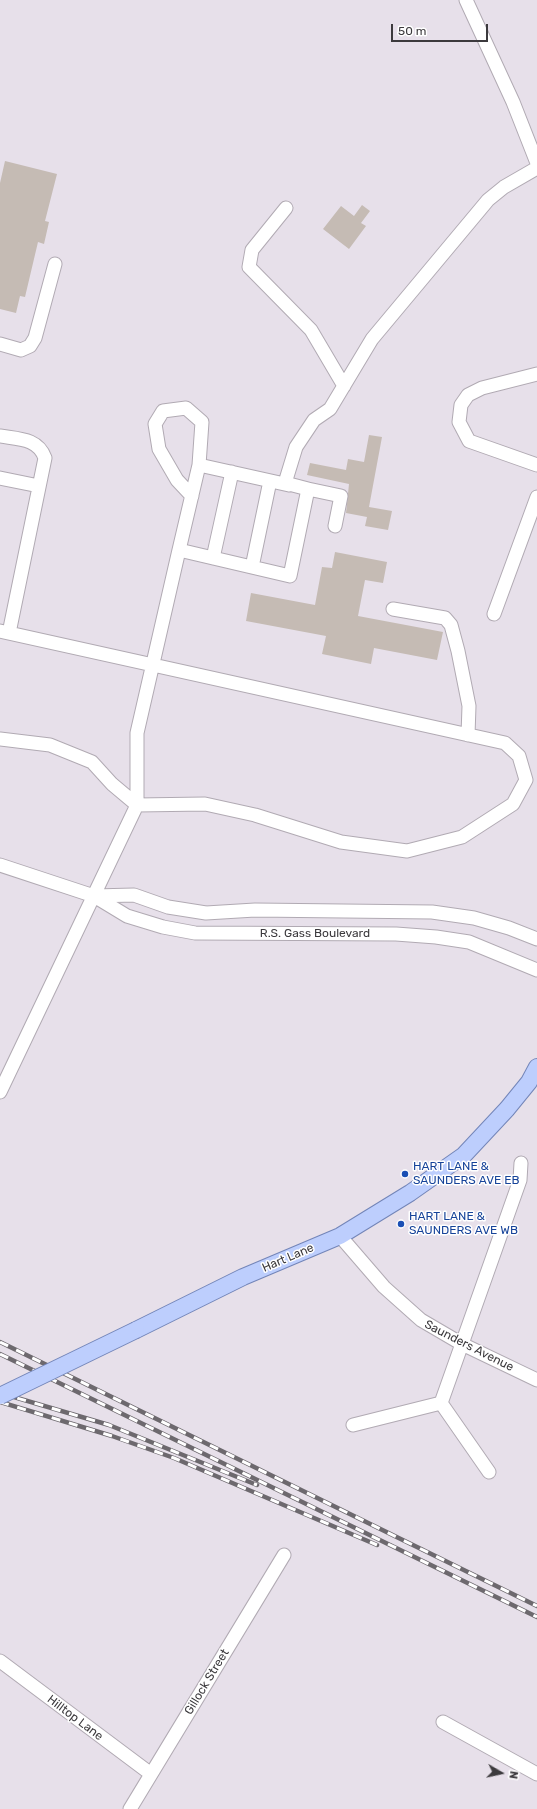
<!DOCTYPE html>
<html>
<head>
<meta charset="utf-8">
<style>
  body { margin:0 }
  #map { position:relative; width:537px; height:1809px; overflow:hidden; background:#e7e0ea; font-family:Rubik,sans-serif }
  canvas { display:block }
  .north { position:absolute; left:481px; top:1753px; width:40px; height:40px; -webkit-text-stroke:3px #fff; paint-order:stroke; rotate:99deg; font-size:11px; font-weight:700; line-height:16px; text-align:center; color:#3c3a3d }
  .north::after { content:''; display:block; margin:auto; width:14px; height:18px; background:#3c3a3d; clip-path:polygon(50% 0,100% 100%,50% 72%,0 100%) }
  .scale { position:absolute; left:391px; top:24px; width:97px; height:18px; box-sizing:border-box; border:2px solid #3c3a3d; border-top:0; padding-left:5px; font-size:12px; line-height:14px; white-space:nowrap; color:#3c3a3d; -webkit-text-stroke:3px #fff; paint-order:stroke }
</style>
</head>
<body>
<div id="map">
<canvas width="537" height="1809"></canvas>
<div class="north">N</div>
<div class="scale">50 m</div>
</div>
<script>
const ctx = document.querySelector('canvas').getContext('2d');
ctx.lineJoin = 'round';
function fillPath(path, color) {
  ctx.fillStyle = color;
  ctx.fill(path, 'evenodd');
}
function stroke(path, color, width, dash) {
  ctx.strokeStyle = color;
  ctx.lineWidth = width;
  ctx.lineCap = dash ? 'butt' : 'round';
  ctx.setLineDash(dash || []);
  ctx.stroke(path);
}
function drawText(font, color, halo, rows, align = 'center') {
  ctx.font = font + ' Rubik,sans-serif';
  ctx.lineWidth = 3;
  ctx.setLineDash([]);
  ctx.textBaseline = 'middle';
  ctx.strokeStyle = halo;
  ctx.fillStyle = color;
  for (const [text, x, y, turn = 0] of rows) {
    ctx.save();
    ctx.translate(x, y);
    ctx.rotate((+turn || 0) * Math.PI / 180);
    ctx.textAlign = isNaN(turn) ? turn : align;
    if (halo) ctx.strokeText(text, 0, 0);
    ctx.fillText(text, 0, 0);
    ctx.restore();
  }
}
fillPath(new Path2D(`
  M5,161L57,174L45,221L49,222L44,244L38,242L25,297L20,296L16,313L0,309V183Z
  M362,205L370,211L361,223L366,226L349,249L323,229L341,206L354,216Z
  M369,435L382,437L369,507L392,511L388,530L365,526L367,517L346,513L349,484L307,475L310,463L346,470L348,459L364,462Z
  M335,552L387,562L383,583L365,580L358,616L443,632L437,660L374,648L371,664L322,654L326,636L246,621L251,593L315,605L322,567L332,568Z`), '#c5bbb4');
const minor = new Path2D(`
  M466,0L513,102L537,163
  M286,208L252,250L249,267L311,330L344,386
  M0,344L21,350L30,346L35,338L55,264
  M537,374L482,388L468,395L461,405L459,422L469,441L537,465
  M0,436C18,439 38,438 45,458L9,633
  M0,478L39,486
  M289,485L199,465L179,550L290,576L308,489L285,483L296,447L314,420L330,409L372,339L488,200L504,187L537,168
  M308,489L341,496L335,526
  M192,496L177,480L159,449L155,424L163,411L186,408L202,422L199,465
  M213,558L232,472
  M252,567L270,481
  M393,609L445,618L451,625L458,651L469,706L468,735
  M494,614L537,497
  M0,631L505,743L519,756L526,780L513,804L462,837L407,851L341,842L255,815L205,804L137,805L112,784L92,762L50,745L0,739
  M0,865L94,896L127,916L163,927L195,933L396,934L436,937L469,942L537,970
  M94,896L134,895L168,907L206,913L255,910L432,912L474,918L509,928L537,939
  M0,1092L137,805V733L179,550
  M340,1236L384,1287L421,1320L462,1344L537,1380
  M441,1403L520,1180L521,1163
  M441,1403L489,1472
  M353,1425L441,1403
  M0,1661L151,1774
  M443,1722L537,1774
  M130,1809L284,1555`);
const major = new Path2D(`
  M136,1330L243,1277L340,1236L410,1193L464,1155L507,1109L529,1082L537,1067`);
stroke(minor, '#b1aab3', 15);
stroke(major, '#7385b8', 18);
stroke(minor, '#fff', 13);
stroke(major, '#bdcefd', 16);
const rail = new Path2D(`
  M0,1342L537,1606
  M0,1354L537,1617
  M0,1393L109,1425L257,1485
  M0,1402L112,1436L174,1458L377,1545`);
stroke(rail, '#6d696e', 4.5);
stroke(rail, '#fff', 3, [9]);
const majorBridge = new Path2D(`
  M0,1396L136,1330`);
stroke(majorBridge, '#7385b8', 18, []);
stroke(majorBridge, '#bdcefd', 16);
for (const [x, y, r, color] of [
  [405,1174,4,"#1a4fb4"],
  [401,1224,4,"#1a4fb4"]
]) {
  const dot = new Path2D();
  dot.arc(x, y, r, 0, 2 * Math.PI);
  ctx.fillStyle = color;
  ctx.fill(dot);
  stroke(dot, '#fff', 1.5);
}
drawText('12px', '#3c3a3d', '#fff', [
  ["R.S. Gass Boulevard",315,934],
  ["Hart Lane",288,1258,-23],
  ["Saunders Avenue",469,1346,27],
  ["Gillock Street",207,1682,-59],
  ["Hilltop Lane",75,1718,37]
]);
drawText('12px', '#164399', '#fff', [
  ["HART LANE &",413,1167],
  ["SAUNDERS AVE EB",413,1181],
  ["HART LANE &",409,1217],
  ["SAUNDERS AVE WB",409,1231]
], 'left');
</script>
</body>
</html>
